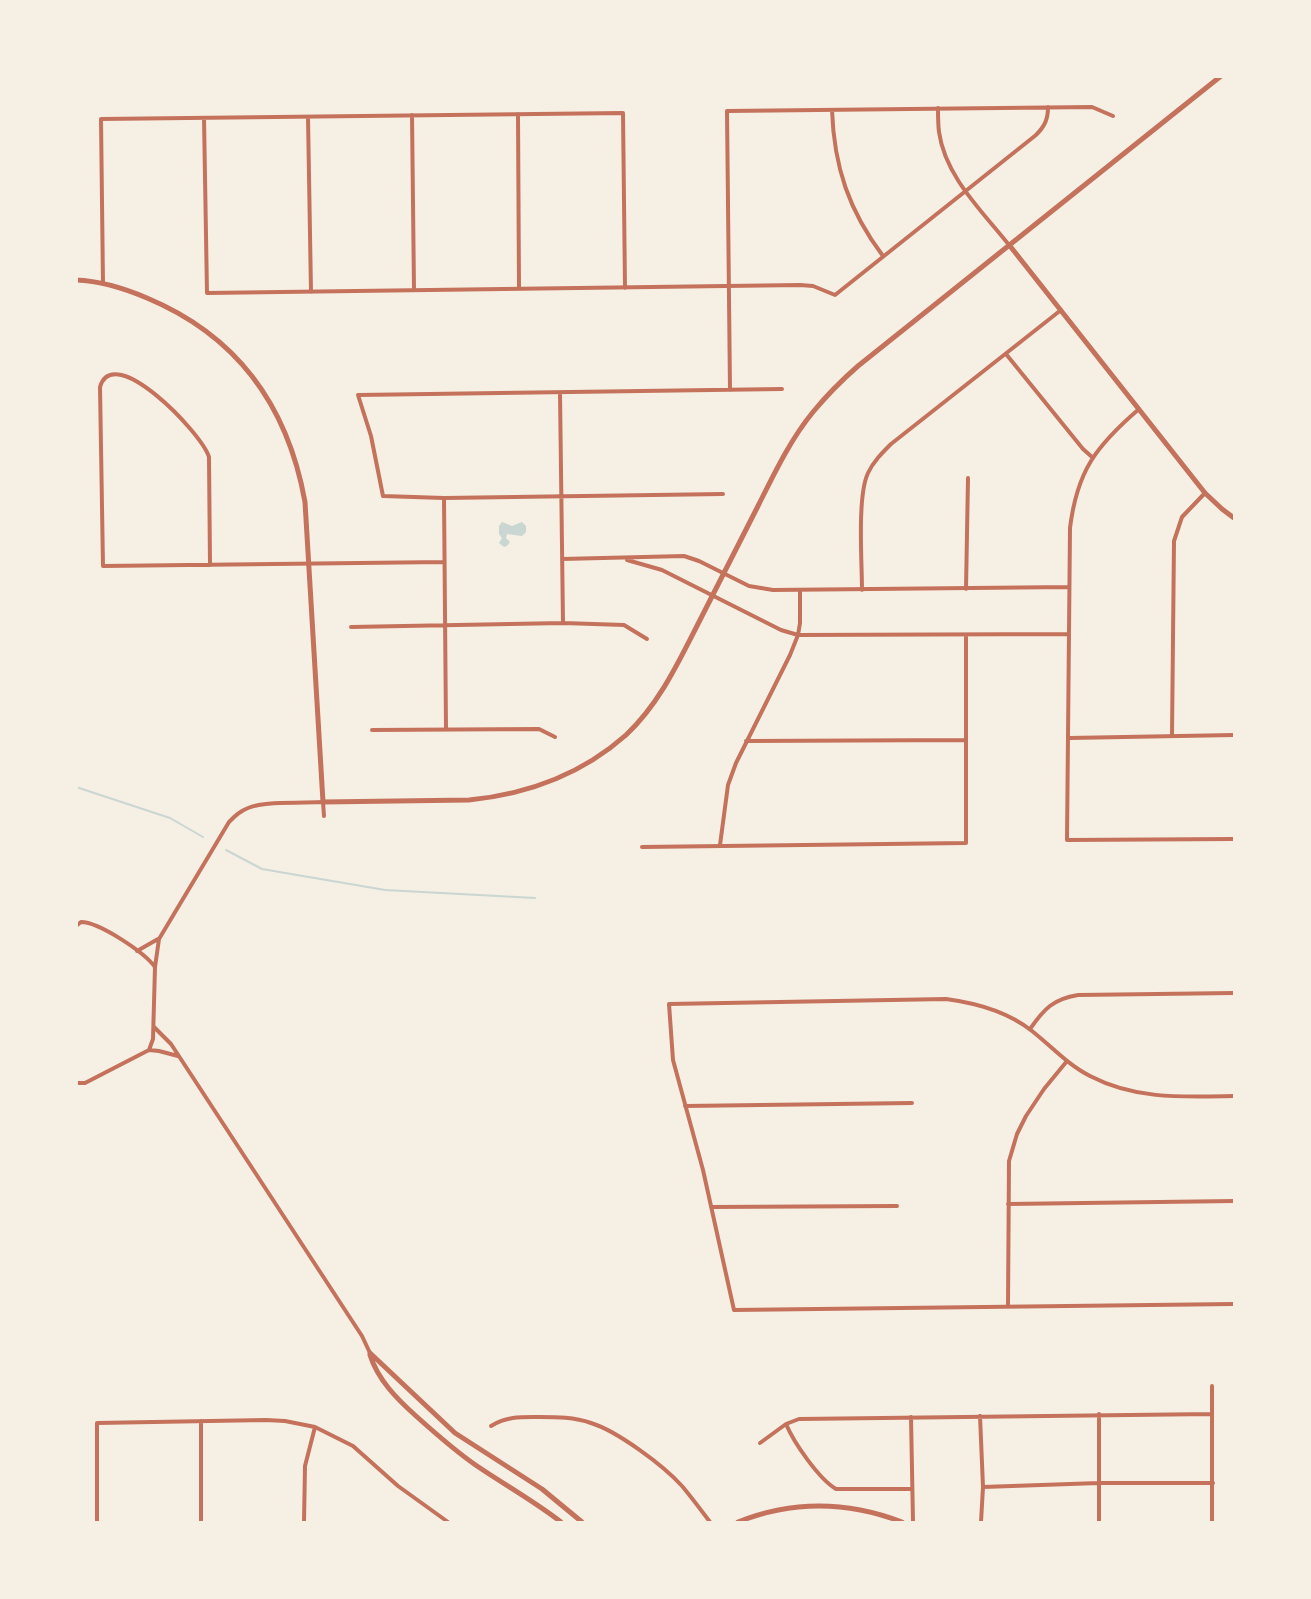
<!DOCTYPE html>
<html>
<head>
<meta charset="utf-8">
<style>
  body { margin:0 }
  #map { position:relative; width:1311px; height:1599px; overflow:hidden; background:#f6efe4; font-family:Literata,serif }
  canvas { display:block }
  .frame { position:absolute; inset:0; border:78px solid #f6efe4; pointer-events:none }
</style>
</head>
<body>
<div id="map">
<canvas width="1311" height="1599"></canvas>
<div class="frame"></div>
</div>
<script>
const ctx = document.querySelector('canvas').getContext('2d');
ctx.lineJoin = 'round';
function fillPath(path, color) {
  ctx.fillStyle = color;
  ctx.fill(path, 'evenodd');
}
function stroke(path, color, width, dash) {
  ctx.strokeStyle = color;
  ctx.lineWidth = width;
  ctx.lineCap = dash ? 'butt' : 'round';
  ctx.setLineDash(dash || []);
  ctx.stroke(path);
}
fillPath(new Path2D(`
  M502,522L512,526L522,522L526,526V532L522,536L507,534L506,538L510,542L507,546L504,547L499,543L502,538L499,534V526Z`), '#c9d6d2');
stroke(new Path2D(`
  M76,787L170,818L203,837
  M226,850L262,869L385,890L535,898`), '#c9d6d2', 2);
stroke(new Path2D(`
  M938,108C938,116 938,124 939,132C945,176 982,211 1009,245
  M832,110C834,167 849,211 883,256
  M518,114L519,289
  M412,115L414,290
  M308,117L311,292
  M204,118L207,293L800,285L813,286L835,295L1036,135C1045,126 1048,119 1048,107
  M103,284L101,119L623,113L625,288
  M1006,354L1083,449L1092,457
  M730,390L727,111L1092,107L1113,116
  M560,393L563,623
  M1139,409C1096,446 1077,471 1070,528L1067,840L1234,839
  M723,494L444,498L383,496L371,436L358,395L782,389
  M444,498L446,728
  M562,559L684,556L699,561L749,586L773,590L1069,587
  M627,560L662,570L781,630L798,635L1069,634
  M210,565L209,457C201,432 113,341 100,387L103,566L444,562
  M966,589L968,478
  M862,590C862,562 857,496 868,473C873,462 882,453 891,444L1061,310
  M351,627L563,623L624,625L647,639
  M372,730L539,729L555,737
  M1172,735L1174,541L1182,517L1205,493
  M1069,738L1234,735
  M746,741L966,740
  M720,845L728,785L736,763L790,655L798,635L800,623V591
  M642,847L966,843V635
  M76,926L81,922C99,922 144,952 155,967L153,1039L149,1050L85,1083H76
  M137,951L158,939
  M155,967L159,939L229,822C235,816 240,811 248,808C265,801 304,803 323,802L324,816
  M154,1027L171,1044L362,1336L370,1353
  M1030,1029C1044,1009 1053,999 1078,995L1234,993
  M149,1050L159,1051L178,1056
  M1234,1096C1184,1097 1136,1100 1090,1076C1068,1065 1051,1046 1032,1031C1007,1011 976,1003 946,999L669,1004L673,1060L703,1170L734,1310L1234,1304
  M685,1106L912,1103
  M1008,1204L1234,1201
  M711,1207L897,1206
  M1008,1306L1009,1161L1017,1134L1026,1116L1044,1089L1067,1061
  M1212,1386V1522
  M1099,1414V1522
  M980,1416L983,1487L981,1522
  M911,1417L913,1522
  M786,1424C794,1443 819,1479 836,1489H912
  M491,1426C507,1416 522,1417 540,1417C557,1417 574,1417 591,1423C617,1431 663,1465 682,1486C692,1498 701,1510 710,1522
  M760,1443L786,1424L799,1419L1212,1414
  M983,1487L1099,1483H1213
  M97,1522V1423L266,1420L285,1421L315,1427L353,1446L398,1486L448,1522
  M201,1522V1421
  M304,1522L305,1466L315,1427`), '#c5725c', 4);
stroke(new Path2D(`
  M1010,246L1205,493L1222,509L1234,518
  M76,280C100,281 126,289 147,298C238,336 288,407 305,502L323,802L469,800C529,794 581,775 626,735C660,703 679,661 700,620C719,582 739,544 758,506C774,474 790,440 813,412C827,395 842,380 858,366L1221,76
  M370,1353L455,1433L542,1489L582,1522
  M370,1355C378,1380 397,1399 416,1416C436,1434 455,1451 477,1466C505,1485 534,1501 561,1522
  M738,1522C793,1500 847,1501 902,1522`), '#c5725c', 5);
</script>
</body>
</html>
